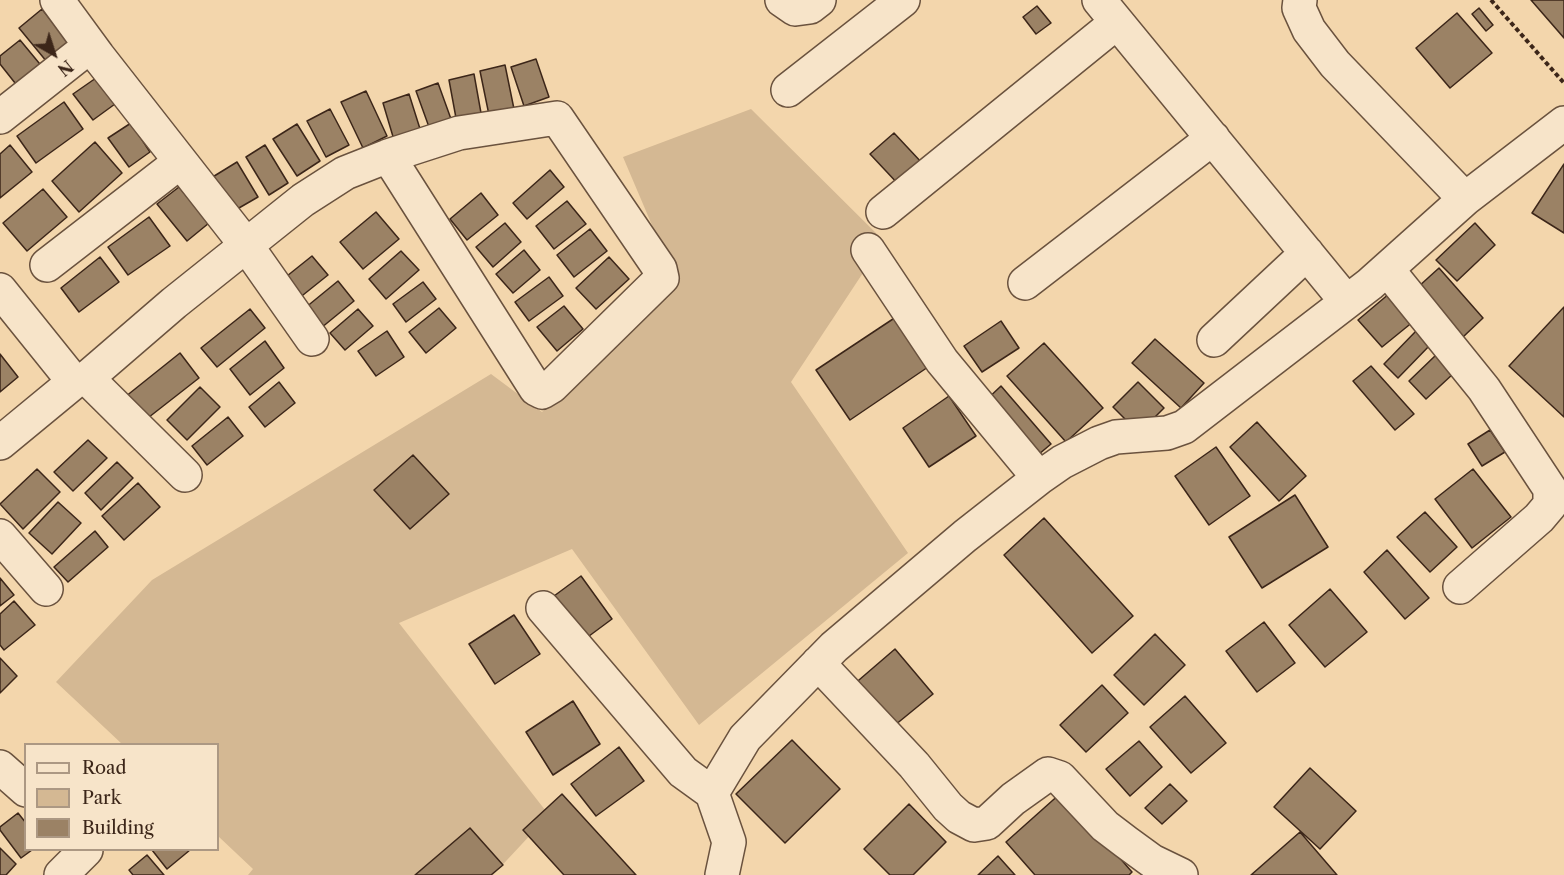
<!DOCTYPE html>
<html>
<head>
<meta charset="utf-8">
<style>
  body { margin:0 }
  #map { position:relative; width:1564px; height:875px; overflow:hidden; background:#f3d6ac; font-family:"Libre Caslon Text",serif }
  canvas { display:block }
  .legend { position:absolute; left:24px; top:743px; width:195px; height:108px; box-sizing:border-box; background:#f7e4c9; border:2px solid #ac9883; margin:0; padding:8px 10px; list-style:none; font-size:18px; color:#3c2619 }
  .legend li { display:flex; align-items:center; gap:12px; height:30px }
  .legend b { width:30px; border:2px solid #ac9883 }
  .north { position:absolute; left:24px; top:24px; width:60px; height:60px; -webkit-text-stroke:4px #f7e4c9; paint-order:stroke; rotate:141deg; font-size:16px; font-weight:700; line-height:24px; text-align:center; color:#3c2619 }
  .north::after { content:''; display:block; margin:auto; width:21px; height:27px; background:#3c2619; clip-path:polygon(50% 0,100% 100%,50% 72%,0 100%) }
</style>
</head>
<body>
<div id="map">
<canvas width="1564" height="875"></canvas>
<ul class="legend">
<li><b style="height:8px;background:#f7e4c9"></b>Road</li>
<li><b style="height:16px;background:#d4b893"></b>Park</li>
<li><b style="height:16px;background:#9b8265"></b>Building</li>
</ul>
<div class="north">N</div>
</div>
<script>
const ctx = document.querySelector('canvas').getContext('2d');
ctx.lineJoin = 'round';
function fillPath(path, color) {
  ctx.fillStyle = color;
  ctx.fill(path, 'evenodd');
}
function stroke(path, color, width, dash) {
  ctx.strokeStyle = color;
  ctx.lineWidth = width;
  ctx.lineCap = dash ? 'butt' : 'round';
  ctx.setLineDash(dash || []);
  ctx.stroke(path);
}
fillPath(new Path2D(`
  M751,109L884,241L791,382L908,553L699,725L572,549L399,623L549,815L493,875H248L253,869L218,836V744H122L56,682L152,580L491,374L542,412L677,284L623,157Z`), '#d4b893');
const building = new Path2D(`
  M1531,0H1564V38Z
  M1037,6L1051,23L1036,34L1023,17Z
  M1479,8L1493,25L1486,31L1472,14Z
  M42,9L70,44L47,62L19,28Z
  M1457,13L1492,53L1450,88L1416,48Z
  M20,40L44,69L19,88L0,64V56Z
  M536,59L549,97L524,106L511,67Z
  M505,65L514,109L489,115L480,71Z
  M474,74L481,113L456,118L449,80Z
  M96,78L115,104L93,120L73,94Z
  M438,83L451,119L429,127L416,91Z
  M366,91L387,136L363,148L341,102Z
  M409,94L421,132L394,140L383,103Z
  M64,102L83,129L36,163L17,136Z
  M330,109L349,145L326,157L307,121Z
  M131,123L150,152L129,167L108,138Z
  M297,124L320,161L297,176L273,139Z
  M894,133L923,164L900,186L870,154Z
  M95,142L122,173L79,212L52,181Z
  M10,145L32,172L0,198V154Z
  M265,145L288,183L269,195L246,157Z
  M237,162L258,197L232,212L211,178Z
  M1564,164V233L1532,213Z
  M550,170L564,187L527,219L513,203Z
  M179,187L209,223L187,241L157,204Z
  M43,189L67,217L27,251L3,223Z
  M481,193L498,215L467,240L450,219Z
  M567,201L586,224L554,249L536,226Z
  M376,212L399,239L363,269L340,242Z
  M149,217L170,246L128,275L108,247Z
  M505,223L521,242L493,267L476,247Z
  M1475,223L1495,245L1457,281L1436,260Z
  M590,229L607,251L574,277L557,255Z
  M524,250L540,270L513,293L496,274Z
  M401,251L419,270L386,299L369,279Z
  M312,256L328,275L298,299L282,280Z
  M100,257L119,282L79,312L61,288Z
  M609,257L629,279L596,309L576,288Z
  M1439,268L1483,318L1463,337L1418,287Z
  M549,277L563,296L529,321L515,302Z
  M338,281L354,301L321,328L305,308Z
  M423,282L436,299L406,322L393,304Z
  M1390,293L1414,321L1382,347L1358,320Z
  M564,306L583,329L557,351L537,327Z
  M1564,307V417L1509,366Z
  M439,308L456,328L426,353L409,332Z
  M250,309L265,328L217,367L201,348Z
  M358,309L373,326L345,350L330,333Z
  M899,315L931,365L850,420L816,370Z
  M1001,321L1019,348L982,372L964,346Z
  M1417,330L1432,343L1398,378L1384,364Z
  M387,331L404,357L376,376L358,351Z
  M1155,339L1204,383L1181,408L1132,363Z
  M265,341L284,368L250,395L230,369Z
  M1044,343L1103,408L1066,442L1007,376Z
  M180,353L199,378L144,421L125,397Z
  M0,354L18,377L0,392Z
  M1436,355L1454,373L1426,399L1409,381Z
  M1371,366L1414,414L1395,430L1353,381Z
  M279,382L295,403L265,427L249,407Z
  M1138,382L1164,408L1139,433L1113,407Z
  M1001,386L1051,444L1032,460L982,404Z
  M200,387L220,407L187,440L167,420Z
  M949,396L976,436L929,467L903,428Z
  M228,417L243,436L207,465L192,446Z
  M1257,422L1306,476L1279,501L1230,447Z
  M1490,430L1505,452L1482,466L1468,444Z
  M88,440L107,458L73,491L54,472Z
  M1216,447L1250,496L1209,525L1175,476Z
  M413,455L449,494L410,529L374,490Z
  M117,462L133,478L101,510L85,493Z
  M37,469L60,492L23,529L0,504Z
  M1473,469L1511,517L1472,548L1435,499Z
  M138,483L160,507L124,540L102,516Z
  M1295,495L1328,547L1262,588L1229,537Z
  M58,502L81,523L52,554L29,533Z
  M1425,512L1457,547L1430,572L1397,537Z
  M1044,518L1133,616L1092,653L1004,555Z
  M95,531L108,547L68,582L54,567Z
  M1387,550L1429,598L1405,619L1364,572Z
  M581,576L612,619L581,642L550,599Z
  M0,578L14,595L0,606Z
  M1330,589L1367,632L1325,667L1289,625Z
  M14,601L35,625L4,650L0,645V614Z
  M514,615L540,654L495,684L469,644Z
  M1264,622L1295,663L1257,692L1226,651Z
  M1155,634L1185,665L1144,705L1114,675Z
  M895,649L933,694L889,730L852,686Z
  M0,658L17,676L0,693Z
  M1102,685L1128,713L1086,752L1060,725Z
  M1185,696L1226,743L1191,773L1150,727Z
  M573,701L600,744L553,775L526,732Z
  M792,740L840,789L785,843L736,794Z
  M1139,741L1162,767L1130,796L1106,769Z
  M619,747L644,781L596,816L571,784Z
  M1310,768L1356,811L1320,849L1274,807Z
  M1170,784L1187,801L1162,824L1145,808Z
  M1062,792L1132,872L1129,875H1035L1006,842Z
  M562,794L636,875H564L523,830Z
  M909,804L946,842L913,875H890L864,849Z
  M18,813L26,823V850H32L21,858L0,830V827Z
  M470,828L503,865L491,875H415Z
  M1300,832L1337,875H1251Z
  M0,848L16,864L6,875H0Z
  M152,850H190L167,869Z
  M147,855L164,875H133L129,870Z
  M998,856L1015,875H978Z`);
fillPath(building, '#9b8265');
stroke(building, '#3c2619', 1.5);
const minor = new Path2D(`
  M57,0L98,56L246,245L312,339
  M782,0L795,9L810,7L819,0
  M1099,0L1346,301
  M1300,0L1299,8L1309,30L1335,64L1465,199
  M788,90L903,0
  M0,117L90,46
  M883,212L1116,23
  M868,250L942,361L1039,478
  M47,265L180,162
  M1387,269L1484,389L1550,489V505L1539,518L1460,587
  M1025,283L1213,138
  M0,290L74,382L0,443
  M1214,340L1307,253
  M87,378L185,475
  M74,382L87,378L174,303L303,200L345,173L388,156L459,133L557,118L660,269L662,278L552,386L542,392L536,389L388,156
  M0,536L46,589
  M543,608L683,772L712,793
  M818,663L914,765L948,807L959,817L974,825L987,823L1013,799L1048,774L1060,778L1105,826L1126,842L1152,861L1181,875
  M0,767L26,790
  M61,875L86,850
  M722,875L729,842L712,793L745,738L834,647L965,536L1039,478L1062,462L1099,443L1116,437L1167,433L1184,427L1370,284L1465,199L1564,123`);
stroke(minor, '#6a523e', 36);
stroke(new Path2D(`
  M1491,0L1564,83`), '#3c2619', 4, [4.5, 3]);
stroke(minor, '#f7e4c9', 33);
</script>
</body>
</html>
